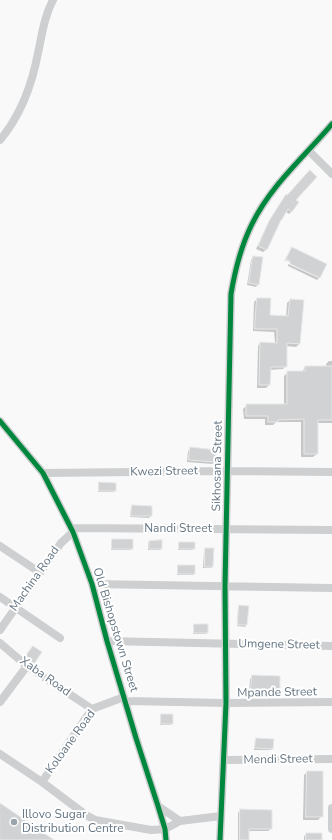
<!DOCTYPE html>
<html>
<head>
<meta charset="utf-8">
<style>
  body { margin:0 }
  canvas { display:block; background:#f9f9f9 }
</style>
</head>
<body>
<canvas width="332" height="840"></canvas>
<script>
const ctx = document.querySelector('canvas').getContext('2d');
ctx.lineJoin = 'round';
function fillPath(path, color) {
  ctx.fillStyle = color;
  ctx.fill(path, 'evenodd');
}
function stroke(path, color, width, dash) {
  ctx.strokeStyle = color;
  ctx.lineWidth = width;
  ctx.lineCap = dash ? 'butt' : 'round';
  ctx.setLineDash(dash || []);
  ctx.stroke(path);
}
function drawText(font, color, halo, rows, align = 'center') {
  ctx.font = font + ' "Nunito Sans",sans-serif';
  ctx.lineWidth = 4;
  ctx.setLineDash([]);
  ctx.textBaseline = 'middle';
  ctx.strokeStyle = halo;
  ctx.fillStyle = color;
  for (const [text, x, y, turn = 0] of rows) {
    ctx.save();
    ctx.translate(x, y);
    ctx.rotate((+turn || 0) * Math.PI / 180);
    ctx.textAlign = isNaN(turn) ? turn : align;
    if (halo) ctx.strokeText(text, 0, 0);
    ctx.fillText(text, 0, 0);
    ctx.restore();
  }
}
fillPath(new Path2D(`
  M284,198L294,200L292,211L289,214L286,212L279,222L266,250L263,252L256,249L267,225Z
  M292,249L320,277L286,260L284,262Z
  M253,257L258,284L256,287L247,285L251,260Z
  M288,264L319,278L317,280L288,266Z
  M257,299L269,316L286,317L287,303L290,300L299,344L296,347L286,346V366L283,369L269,370V385L266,388H257L258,346L260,343H275L274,332L253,331L254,302Z
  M329,361H332V423H317V454L313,457H301V422H276L273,425H265V419H244L243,409L247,405H284V376L288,372H302L305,367H326V364Z
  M191,448L215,462L212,464L187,462L188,451Z
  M100,483L115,491L113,492H98V485Z
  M132,506L151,507V516L149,518L130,517L131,508Z
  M113,540L132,549L130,550H111V541Z
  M149,542L161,549L160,550H148V543Z
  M180,543L194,549L192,550H178V544Z
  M206,549L212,567L211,568H203L204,551Z
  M179,566L194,574L193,575H177V568Z
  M240,606L246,625L245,627L237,626L238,608Z
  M194,625L207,632L206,634H193V626Z
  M31,649L33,663L32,665L24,659Z
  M252,676L279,692L276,695L249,694L250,679Z
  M161,715L172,724L170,725H160V717Z
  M256,739L272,749L271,750H254L255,741Z
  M307,772L322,816L318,820H303L304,775Z
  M240,810L271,811V829L268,831H248V840H238V813Z
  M307,834L321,840H304V836Z`), '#0003');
const building = new Path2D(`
  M310,170L317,177L296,200L299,202L292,212L288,209L281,221V220L267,250L258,246L269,221L286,194L287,195Z
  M292,247L327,264L320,278L290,264V261L286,259Z
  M253,256L263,257L259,285L249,283Z
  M257,298H271L270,315L288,316L290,299L304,300L300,344L287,343V367H271L270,385H259L260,342L277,343V329H255Z
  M305,366H332V420H318V454H304V419L278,420V422H268V416H246V404H287V371H305Z
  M190,447L217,450L215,462L189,460Z
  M99,482L116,483V491H99Z
  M132,505L152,506V516H131Z
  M112,539H133V549H112Z
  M162,540V549H149V541Z
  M179,542H195V549H179Z
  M205,548H214L213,567H205Z
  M178,565H195V574H178Z
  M239,605L249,606L247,625H238Z
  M194,624H208V633H194Z
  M33,646L42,652L34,664L25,657Z
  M252,675L280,676V693L251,692Z
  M161,714H173V724H161Z
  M256,738L274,739L273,749L255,748Z
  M307,771H323V817H306Z
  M0,803L54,840H0Z
  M240,809L272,810V829H249V840H240Z
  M306,833H322V840H306Z`);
fillPath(building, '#d0d2d3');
stroke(building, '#e8e8e8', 1);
stroke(new Path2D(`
  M0,140C21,115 32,85 38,53C42,35 44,17 53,0
  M309,151L332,174
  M0,421L43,473L73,532L92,584L107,641L136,738L158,806L165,829L166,840
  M43,473L228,471L332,472
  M72,528L332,530
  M0,546L39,572
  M92,584L332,588
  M0,597L60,638
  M0,630L61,543L73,532
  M107,641L332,646
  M0,643L27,666L92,709
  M126,701L226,703L332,702
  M0,702L27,666
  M0,754L42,782L86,815L95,820L151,830L165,829L180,821L221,816
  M224,760L332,759
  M42,782L92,709L124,697
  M158,806L180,821
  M332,808V829
  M220,840L226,703L225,586L231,294C235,270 241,246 252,224C271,185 305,156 332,124`), '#cecfd0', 8);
stroke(new Path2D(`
  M0,421L43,473L73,532L92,584L107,641L136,738L158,806L165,829L166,840
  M220,840L226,703L225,586L231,294C235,270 241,246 252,224C271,185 305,156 332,124`), '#00873e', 5);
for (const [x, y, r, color] of [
  [14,822,4,"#99a4ac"]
]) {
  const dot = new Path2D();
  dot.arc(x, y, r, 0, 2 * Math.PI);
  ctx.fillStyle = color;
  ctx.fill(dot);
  stroke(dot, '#fff', 1.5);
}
drawText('12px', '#657683', '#fff', [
  ["Sikhosana Street",218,466,-89],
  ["Kwezi Street",164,472,-1],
  ["Nandi Street",178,529],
  ["Machina Road",35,579,-55],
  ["Old Bishopstown Street",115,630,73],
  ["Umgene Street",279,645,1],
  ["Xaba Road",45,677,35],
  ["Mpande Street",277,693,-1],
  ["Koloane Road",71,742,-54],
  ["Mendi Street",278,760,-1]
]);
drawText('12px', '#657683', '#fff', [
  ["Illovo Sugar",22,815],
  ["Distribution Centre",22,829]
], 'left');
</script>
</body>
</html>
